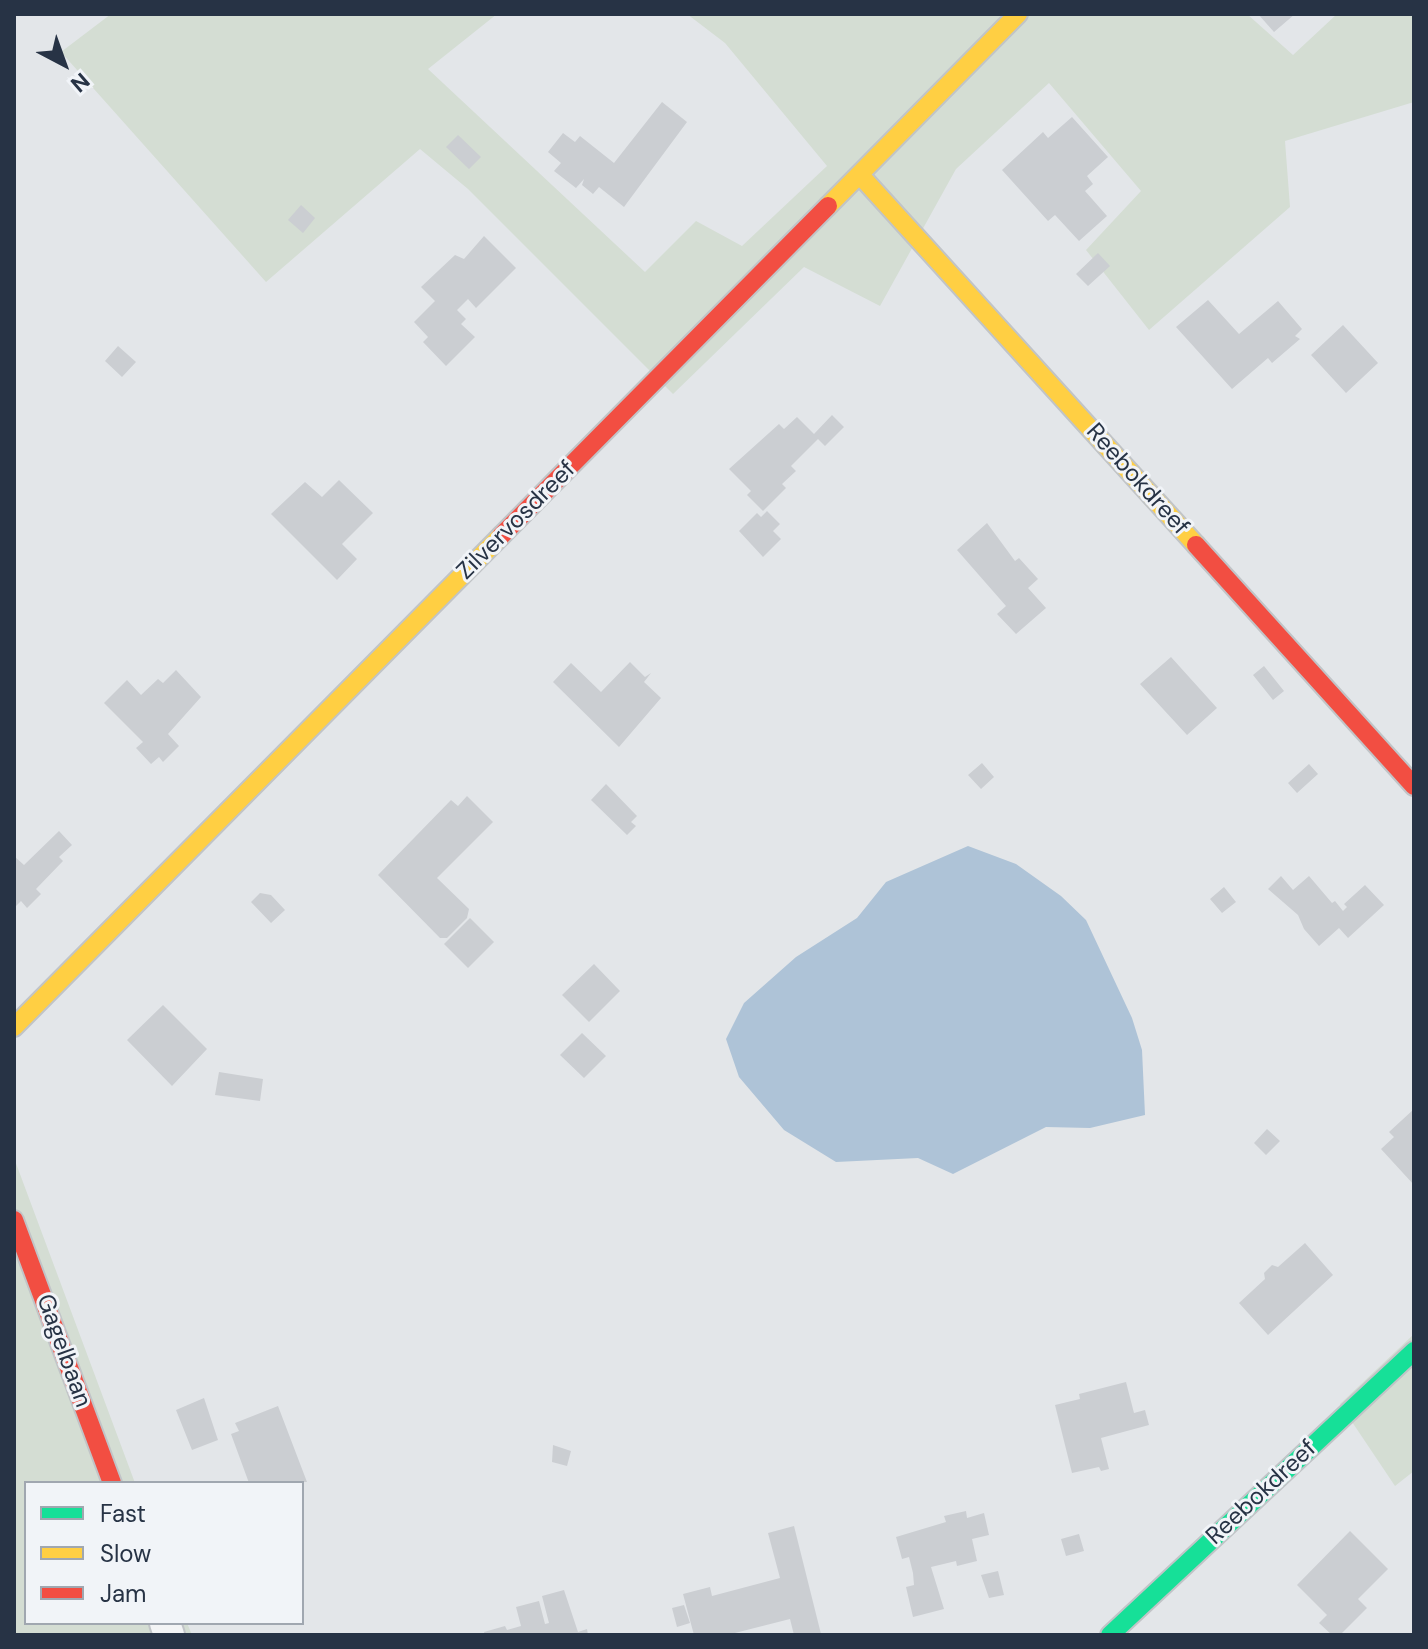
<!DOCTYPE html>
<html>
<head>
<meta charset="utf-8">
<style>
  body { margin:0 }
  #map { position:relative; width:1428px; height:1649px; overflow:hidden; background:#e3e6e9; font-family:"DM Sans",sans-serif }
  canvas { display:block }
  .frame { position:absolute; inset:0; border:16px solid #273345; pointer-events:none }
  .legend { position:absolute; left:24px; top:1481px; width:280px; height:144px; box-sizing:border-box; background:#f1f4f8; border:2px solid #a0a7b0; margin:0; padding:10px 14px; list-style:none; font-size:24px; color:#273345 }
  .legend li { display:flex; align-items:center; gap:16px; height:40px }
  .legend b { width:40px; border:2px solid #a0a7b0 }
  .north { position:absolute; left:24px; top:24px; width:80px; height:80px; -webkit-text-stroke:6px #f1f4f8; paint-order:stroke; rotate:139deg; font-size:22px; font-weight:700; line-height:32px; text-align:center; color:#273345 }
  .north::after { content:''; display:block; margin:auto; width:28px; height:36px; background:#273345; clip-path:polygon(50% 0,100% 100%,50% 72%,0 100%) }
</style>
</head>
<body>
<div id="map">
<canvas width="1428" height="1649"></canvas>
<div class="frame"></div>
<ul class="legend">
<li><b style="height:10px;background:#16e098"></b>Fast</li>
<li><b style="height:10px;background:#ffcf43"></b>Slow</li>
<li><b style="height:10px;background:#f24e42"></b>Jam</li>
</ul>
<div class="north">N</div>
</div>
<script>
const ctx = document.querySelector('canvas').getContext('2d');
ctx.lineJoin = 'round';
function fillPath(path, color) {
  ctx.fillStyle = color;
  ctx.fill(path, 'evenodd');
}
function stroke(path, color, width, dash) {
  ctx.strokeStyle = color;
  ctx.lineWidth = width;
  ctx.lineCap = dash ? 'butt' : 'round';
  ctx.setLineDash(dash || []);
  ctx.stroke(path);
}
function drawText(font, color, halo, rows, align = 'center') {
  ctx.font = font + ' "DM Sans",sans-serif';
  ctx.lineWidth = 6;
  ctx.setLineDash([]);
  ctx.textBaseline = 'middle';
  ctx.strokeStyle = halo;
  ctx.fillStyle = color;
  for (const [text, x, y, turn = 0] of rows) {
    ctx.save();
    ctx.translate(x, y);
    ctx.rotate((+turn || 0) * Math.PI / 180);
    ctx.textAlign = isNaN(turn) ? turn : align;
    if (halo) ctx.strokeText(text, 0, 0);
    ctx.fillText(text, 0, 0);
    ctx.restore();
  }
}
fillPath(new Path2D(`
  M111,14H497L428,69L645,272L696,221L742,246L827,166L725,43L687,14H1247L1293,55L1337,14H1414V102L1285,141L1290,207L1149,330L1086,250L1141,191L1049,83L956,169L880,306L804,267L673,394L468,189L420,149L266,282L61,52Z
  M14,1158L135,1483H26V1623H187L192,1635H14Z
  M1414,1334V1471L1395,1486L1340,1404Z`), '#d4ddd3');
fillPath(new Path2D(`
  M968,846L1016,864L1061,896L1086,920L1132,1018L1142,1050L1145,1115L1090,1128L1046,1127L953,1174L918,1158L836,1162L784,1130L739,1077L726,1039L744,1003L796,957L857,918L886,882Z`), '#aec3d7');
fillPath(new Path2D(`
  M1258,14H1295L1274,32Z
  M662,102L687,122L624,207L599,187L593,194L582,185L584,179L576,188L554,171L561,163L548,152L563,133L575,142L580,136L614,163Z
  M1072,117L1108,157L1087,176L1093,184L1085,191L1107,216L1079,241L1055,215L1048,221L1002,170L1043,132L1048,138Z
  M458,135L481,157L469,169L446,147Z
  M301,205L315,218L303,233L288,220Z
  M484,236L516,268L476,308L468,299L457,310L466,319L461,324L475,337L446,366L423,342L428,337L414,322L435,301L421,287L455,255L464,259Z
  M1098,253L1110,266L1088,286L1076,274Z
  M1208,300L1239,334L1278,301L1302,329L1295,336L1300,339L1272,363L1268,358L1232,389L1176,327Z
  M1343,325L1378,363L1346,393L1311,355Z
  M118,346L136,362L122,377L105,361Z
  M832,415L844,427L825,446L818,439L791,466L796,471L782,484L786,488L763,511L747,495L751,491L729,469L779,424L784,429L797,417L814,434Z
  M339,480L373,513L342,544L357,559L337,580L271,514L305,482L322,497Z
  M767,511L780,524L773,531L781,539L763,557L739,531L757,513L761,517Z
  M987,523L1015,561L1019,558L1038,579L1028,588L1046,608L1016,634L997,614L1006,606L957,550Z
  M1171,657L1217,708L1187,735L1140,684Z
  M630,662L645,677L651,673L644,682L661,698L619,747L553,682L571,663L601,692Z
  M1264,666L1284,691L1273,700L1253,675Z
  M176,670L201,697L168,734L179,746L163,762L159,757L151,764L136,748L143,742L104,703L127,680L141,695L158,679L163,683Z
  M982,763L994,777L981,789L968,775Z
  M1309,764L1318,774L1297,793L1288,783Z
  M606,784L637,816L631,822L636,826L627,835L591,800Z
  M467,796L493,822L437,878L469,909L467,918L447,938H440L378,875L451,800L458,806Z
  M59,831L72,845L59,857L63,861L36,889L41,894L27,908L21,901L14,908V856L24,865Z
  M1281,876L1293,890L1309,876L1332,903L1335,901L1343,911L1347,907L1344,904L1365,885L1384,905L1348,938L1339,928L1319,946L1304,929L1298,915L1268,889Z
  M1224,887L1236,902L1222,913L1210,899Z
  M260,893L271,895L285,910L271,923L251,902Z
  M470,918L494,942L468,968L444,944Z
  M594,964L620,991L589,1022L562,995Z
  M163,1005L207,1049L172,1086L127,1040Z
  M582,1033L606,1056L584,1078L560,1055Z
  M219,1072L263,1079L260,1101L215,1095Z
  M1414,1109V1185L1381,1149L1394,1137L1389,1132Z
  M1267,1129L1280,1141L1266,1155L1254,1143Z
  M1305,1243L1333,1275L1268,1335L1239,1303L1265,1279L1264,1273L1272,1265L1278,1267Z
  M1126,1382L1134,1413L1145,1410L1149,1425L1101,1438L1109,1469L1101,1471L1099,1467L1072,1473L1055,1405L1080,1399L1079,1394Z
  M204,1398L218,1440L192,1450L176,1410Z
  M278,1406L307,1482L249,1483L231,1434L239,1431L235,1423Z
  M553,1445L571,1451L567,1466L552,1462Z
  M966,1511L967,1518L984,1513L989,1535L972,1539L977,1561L957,1566L956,1561L931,1567L944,1609L913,1617L906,1587L914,1585L913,1573L909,1557L902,1559L896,1537L946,1522L944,1516Z
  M794,1526L821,1634L794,1635L790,1619L727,1635H694L683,1594L710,1587L712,1596L780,1578L768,1533Z
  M1350,1531L1388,1569L1358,1599L1367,1608L1340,1635H1332L1319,1623L1327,1615L1297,1585Z
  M1079,1534L1084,1551L1066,1556L1061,1539Z
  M998,1571L1004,1595L989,1598L981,1575Z
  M564,1590L578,1632L587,1629L588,1635H485L484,1632L505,1626L507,1630L521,1626L516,1607L539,1601L545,1624L549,1623L542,1596Z
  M684,1605L690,1623L677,1627L672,1608Z`), '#cbced2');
const street = new Path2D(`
  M165,1623L169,1635`);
const fast = new Path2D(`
  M1110,1635L1414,1351`);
const slow = new Path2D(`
  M860,175L1196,545
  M828,206L1018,14
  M14,1027L501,536`);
const jam = new Path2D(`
  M501,536L828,206
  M1196,545L1414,786
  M14,1220L112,1483`);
stroke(street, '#c1c4c7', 34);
stroke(fast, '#c1c4c7', 22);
stroke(slow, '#c1c4c7', 22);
stroke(jam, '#c1c4c7', 22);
stroke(street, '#f3f4f5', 30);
stroke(fast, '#16e098', 18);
stroke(slow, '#ffcf43', 18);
stroke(jam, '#f24e42', 18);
drawText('24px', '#273345', '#f1f4f8', [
  ["Reebokdreef",1137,480,48],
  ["Zilvervosdreef",517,521,-45],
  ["Gagelbaan",63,1351,70],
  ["Reebokdreef",1262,1493,-43]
]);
</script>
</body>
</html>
